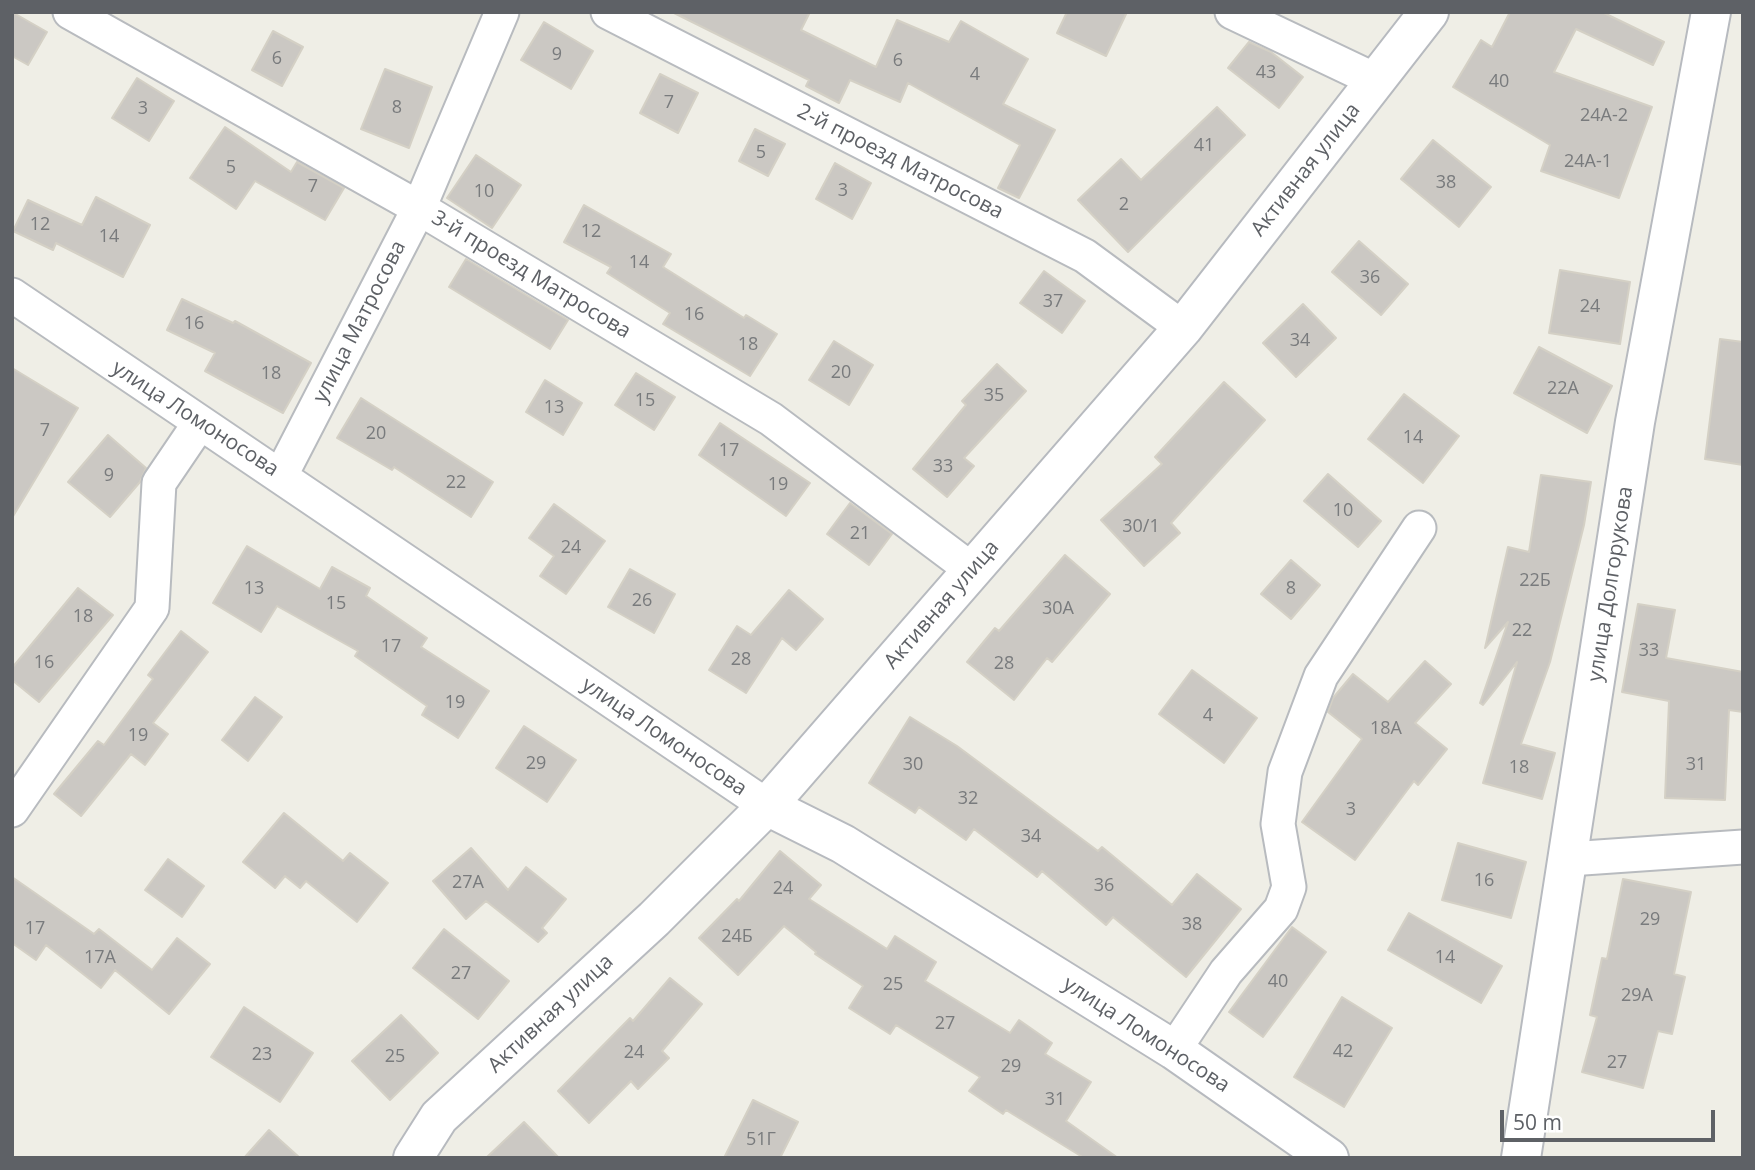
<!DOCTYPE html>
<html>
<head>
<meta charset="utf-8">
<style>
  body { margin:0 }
  #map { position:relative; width:1755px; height:1170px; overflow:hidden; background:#efeee6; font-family:"Open Sans",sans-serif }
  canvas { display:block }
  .frame { position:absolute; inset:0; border:14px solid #5e6166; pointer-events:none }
  .scale { position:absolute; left:1500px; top:1110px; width:215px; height:32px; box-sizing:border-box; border:4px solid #5e6166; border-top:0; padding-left:9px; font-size:21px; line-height:24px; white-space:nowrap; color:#5e6166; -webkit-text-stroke:5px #fff; paint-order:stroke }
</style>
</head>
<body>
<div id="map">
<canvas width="1755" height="1170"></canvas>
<div class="frame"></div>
<div class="scale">50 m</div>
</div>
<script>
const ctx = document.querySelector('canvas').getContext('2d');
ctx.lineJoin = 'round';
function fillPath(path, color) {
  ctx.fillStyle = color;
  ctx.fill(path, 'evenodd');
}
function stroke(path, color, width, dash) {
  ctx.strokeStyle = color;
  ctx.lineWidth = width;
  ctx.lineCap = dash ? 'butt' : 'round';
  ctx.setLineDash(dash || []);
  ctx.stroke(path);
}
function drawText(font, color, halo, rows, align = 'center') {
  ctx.font = font + ' "Open Sans",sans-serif';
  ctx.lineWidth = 5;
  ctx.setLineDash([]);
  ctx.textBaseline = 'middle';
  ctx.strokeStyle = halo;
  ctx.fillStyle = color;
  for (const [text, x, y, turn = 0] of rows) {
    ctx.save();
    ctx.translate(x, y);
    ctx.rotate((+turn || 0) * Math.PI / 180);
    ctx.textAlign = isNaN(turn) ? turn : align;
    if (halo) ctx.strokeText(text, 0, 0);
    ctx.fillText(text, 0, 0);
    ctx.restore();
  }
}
const building = new Path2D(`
  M12,12L47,32L28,65L12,56Z
  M672,12H810L801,30L876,67L897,20L949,42L961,21L1028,59L1003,104L1055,130L1019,198L998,188L1020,145L908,83L900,102L850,80L839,103L806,86L809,80Z
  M1067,12H1127L1106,56L1057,33Z
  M1510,12H1602L1664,42L1653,65L1576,29L1554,72L1652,107L1619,198L1541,171L1550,145L1453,87L1481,40L1492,47Z
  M544,22L593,51L571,89L521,60Z
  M273,31L303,47L282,86L252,70Z
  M1249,42L1271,52L1303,77L1279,108L1228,68Z
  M385,69L432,87L409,148L361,129Z
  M660,74L698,93L678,133L640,113Z
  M137,78L174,101L149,141L112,118Z
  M1217,107L1245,135L1128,252L1078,200L1121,159L1141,180Z
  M225,127L291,172L297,162L344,188L325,220L255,181L236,209L190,178Z
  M755,129L785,144L768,176L739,161Z
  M1433,140L1491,187L1459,227L1401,179Z
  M476,155L521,185L492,228L447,198Z
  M835,163L871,183L852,219L816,199Z
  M96,197L150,225L123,277L56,243L53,250L13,231L28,200L82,225Z
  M584,205L671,254L663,267L744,318L746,315L777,334L750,376L663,324L670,313L607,273L611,267L564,242Z
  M1359,241L1408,284L1381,315L1332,272Z
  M466,259L568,320L550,349L449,287Z
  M1560,270L1630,282L1620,344L1549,333Z
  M1044,271L1085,301L1062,333L1020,303Z
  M182,299L233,323L235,321L311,363L283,413L205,371L215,353L167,330Z
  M1303,304L1336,338L1296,377L1263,343Z
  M1720,339L1743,342V465L1705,459Z
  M834,341L873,365L849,405L809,380Z
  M1539,347L1612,386L1587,433L1514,393Z
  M997,364L1026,391L964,458L974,466L947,497L913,469L966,405L962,401Z
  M12,368L78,408L12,518Z
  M636,373L675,397L654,430L615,405Z
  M545,380L582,403L563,435L526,412Z
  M1224,382L1265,420L1171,523L1180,533L1144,566L1101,520L1162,464L1155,457Z
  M1404,394L1459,436L1423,483L1368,439Z
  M361,398L493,482L471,517L394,467L392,470L337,438Z
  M720,423L810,483L786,516L699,455Z
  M108,435L146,468L140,482L110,517L68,482Z
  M1328,474L1381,521L1358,547L1304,501Z
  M1541,475L1591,482L1584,525L1550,662L1521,744L1555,753L1542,799L1483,783L1517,662L1483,705L1480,703L1508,622L1485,648L1508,547L1529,552Z
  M850,503L892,534L869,565L827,534Z
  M554,504L605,541L566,594L540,576L554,556L529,538Z
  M247,546L320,589L332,567L370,588L366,596L427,638L421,647L489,691L458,738L422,715L427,706L355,656L358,651L277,606L261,632L213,603Z
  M1065,555L1110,594L1052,662L1047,658L1014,700L967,662L995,628L999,631Z
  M1291,560L1320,585L1291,619L1261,594Z
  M630,569L675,594L654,633L608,607Z
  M78,588L113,615L39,702L12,680V668Z
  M789,590L823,619L796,650L782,638L746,693L709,670L737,626L751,635Z
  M1638,604L1675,610L1666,658L1743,672V712L1729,710L1725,800L1665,798L1669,701L1622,692Z
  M181,631L208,652L153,723L168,734L145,765L131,754L81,816L54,794L98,741L104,745L153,679L148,675Z
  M1425,661L1451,684L1415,723L1447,749L1418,785L1414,781L1355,860L1302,822L1362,739L1328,712L1333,698L1353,674L1388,702Z
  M1192,670L1257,718L1224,763L1159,714Z
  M255,697L282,717L248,761L222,740Z
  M910,717L957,746L1098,851L1102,847L1172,905L1197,874L1241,909L1186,977L1113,917L1106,925L1042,871L1037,877L974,829L966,840L919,807L915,813L869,783Z
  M524,726L576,760L547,802L496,768Z
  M284,813L343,861L350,853L388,883L357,922L306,881L300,888L285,876L275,888L243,862Z
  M1458,843L1526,862L1511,918L1442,900Z
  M471,848L508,890L526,867L566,899L542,928L547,933L538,942L486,901L466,919L433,881Z
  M780,851L821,885L809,899L887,949L895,936L936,962L925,981L1010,1033L1019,1020L1052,1043L1045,1054L1091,1082L1066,1121L1118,1158H1084L1006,1110L1003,1114L969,1091L980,1077L896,1025L890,1034L849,1008L863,986L815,954L816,952L784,926L738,975L699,938L737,899L739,901Z
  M168,859L204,886L182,917L145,890Z
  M12,877L94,934L99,929L152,970L177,938L210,964L169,1014L115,970L101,988L46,945L36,960L12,943Z
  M1623,879L1691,892L1674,974L1685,977L1672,1034L1658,1031L1643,1088L1582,1072L1597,1017L1590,1015L1602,958L1607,959Z
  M1409,913L1502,966L1481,1003L1388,950Z
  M1292,927L1326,952L1263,1037L1229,1012Z
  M444,929L509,981L478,1019L413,968Z
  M670,978L702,1004L662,1051L669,1058L638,1089L631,1081L589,1123L558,1091L630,1018L633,1021Z
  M1342,997L1392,1028L1344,1107L1294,1077Z
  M244,1007L313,1053L280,1102L211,1057Z
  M401,1015L438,1053L390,1100L352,1061Z
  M753,1100L798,1122L780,1158H724Z
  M524,1122L559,1158H486Z
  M269,1130L300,1158H244Z`);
fillPath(building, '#cbc8c3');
stroke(building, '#d4d0c5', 2);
const street = new Path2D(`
  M70,12L419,208L771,419L972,570
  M608,12L1085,256L1183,328
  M1232,12L1377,81
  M12,295L767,806
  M281,475L419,208L502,12
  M12,810L152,608L159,483L199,424
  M1569,859L1743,847
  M1174,1050L1226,972L1281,909L1289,887L1278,824L1285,772L1321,676L1419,528`);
const secondary = new Path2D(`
  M767,806L843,844L1174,1050L1329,1158
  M413,1158L439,1117L654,919L767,806L1183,328L1429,12
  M1521,1158L1635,422L1711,12`);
stroke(street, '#b8bbbf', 37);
stroke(secondary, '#b7babf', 42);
stroke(street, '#fff', 33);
stroke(secondary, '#fff', 38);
drawText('18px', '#797b7d', null, [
  ["9",557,55],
  ["6",277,59],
  ["6",898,61],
  ["43",1266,73],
  ["4",975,75],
  ["40",1499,82],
  ["7",669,103],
  ["8",397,108],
  ["3",143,109],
  ["24А-2",1604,116],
  ["41",1204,146],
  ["5",761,153],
  ["24А-1",1588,162],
  ["5",231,168],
  ["38",1446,183],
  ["7",313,187],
  ["3",843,191],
  ["10",484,192],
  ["2",1124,205],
  ["12",40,225],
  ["12",591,232],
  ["14",109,237],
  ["14",639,263],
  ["36",1370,278],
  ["37",1053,302],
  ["24",1590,307],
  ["16",694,315],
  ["16",194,324],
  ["34",1300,341],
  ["18",748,345],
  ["20",841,373],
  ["18",271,374],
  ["22А",1563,389],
  ["35",994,396],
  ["15",645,401],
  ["13",554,408],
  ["7",45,431],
  ["20",376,434],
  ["14",1413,438],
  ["17",729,451],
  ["33",943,467],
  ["9",109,476],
  ["22",456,483],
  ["19",778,485],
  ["10",1343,511],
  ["30/1",1141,527],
  ["21",860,534],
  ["24",571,548],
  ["22Б",1535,581],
  ["13",254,589],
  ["8",1291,589],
  ["26",642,601],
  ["15",336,604],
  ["30А",1058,609],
  ["18",83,617],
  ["22",1522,631],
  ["17",391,647],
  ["33",1649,651],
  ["28",741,660],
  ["16",44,663],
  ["28",1004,664],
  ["19",455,703],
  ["4",1208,716],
  ["18А",1386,729],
  ["19",138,736],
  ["29",536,764],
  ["30",913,765],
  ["31",1696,765],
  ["18",1519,768],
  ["32",968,799],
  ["3",1351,810],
  ["34",1031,837],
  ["16",1484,881],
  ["27А",468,883],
  ["36",1104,886],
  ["24",783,889],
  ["29",1650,920],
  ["38",1192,925],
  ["17",35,929],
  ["24Б",737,937],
  ["17А",100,958],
  ["14",1445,958],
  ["27",461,974],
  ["40",1278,982],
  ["25",893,985],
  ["29А",1637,996],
  ["27",945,1024],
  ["42",1343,1052],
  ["24",634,1053],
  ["23",262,1055],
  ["25",395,1057],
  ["27",1617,1063],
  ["29",1011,1067],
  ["31",1055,1100],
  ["51Г",761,1140]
]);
drawText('21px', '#5e6166', '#fff', [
  ["2-й проезд Матросова",900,162,27],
  ["Активная улица",1306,170,-52],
  ["3-й проезд Матросова",531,275,31],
  ["улица Матросова",360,322,-63],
  ["улица Ломоносова",195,419,33],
  ["улица Долгорукова",1611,584,-81],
  ["Активная улица",942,605,-49],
  ["улица Ломоносова",664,737,34],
  ["Активная улица",551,1014,-43],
  ["улица Ломоносова",1146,1035,33]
]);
</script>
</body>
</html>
